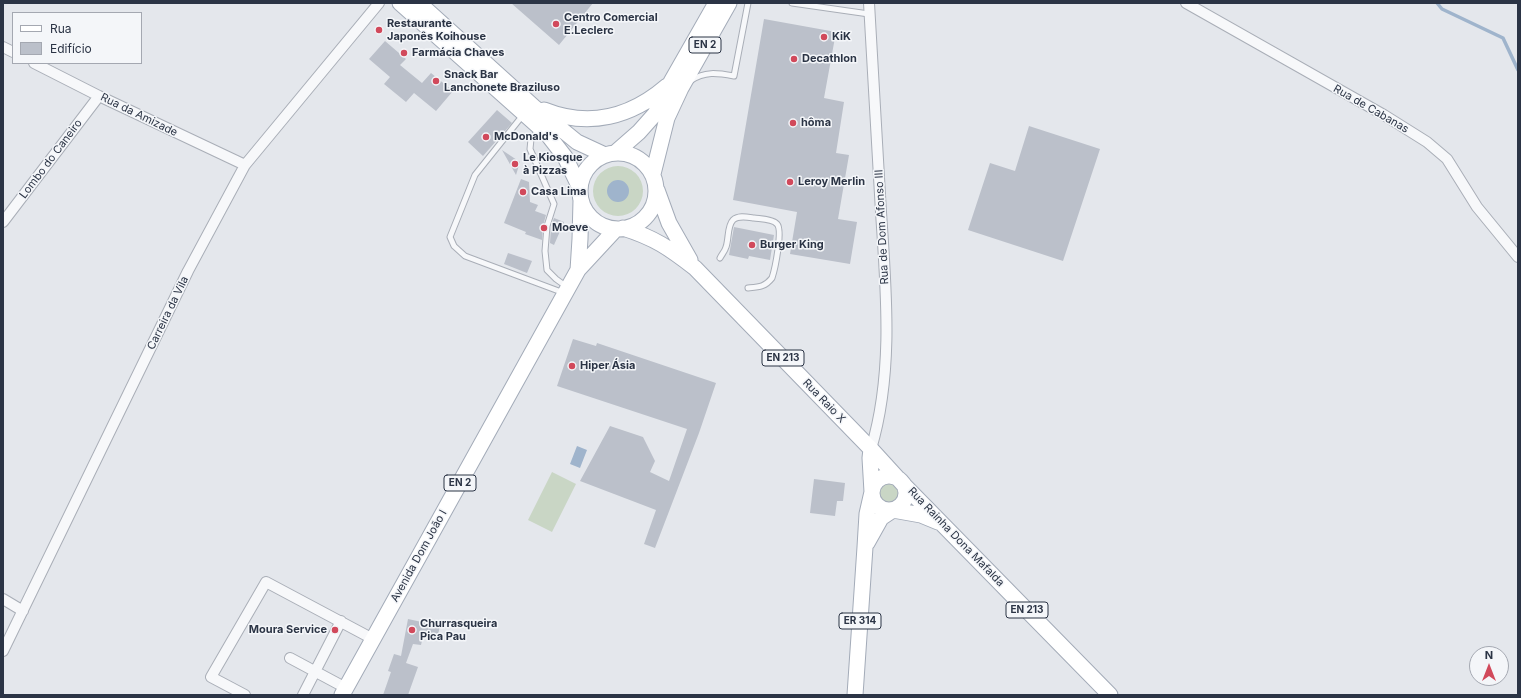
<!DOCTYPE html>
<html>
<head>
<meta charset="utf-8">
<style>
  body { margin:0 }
  #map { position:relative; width:1521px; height:698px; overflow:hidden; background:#e4e7ec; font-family:Inter,sans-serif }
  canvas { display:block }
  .frame { position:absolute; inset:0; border:4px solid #2b3445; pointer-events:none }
  .legend { position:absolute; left:12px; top:12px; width:130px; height:52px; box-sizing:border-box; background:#f4f6f9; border:1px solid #a4a8b1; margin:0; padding:5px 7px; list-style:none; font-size:12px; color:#2b3445 }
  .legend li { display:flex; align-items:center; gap:8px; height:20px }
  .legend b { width:20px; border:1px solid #a4a8b1 }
  .north { position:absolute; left:1469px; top:646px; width:40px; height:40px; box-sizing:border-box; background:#f4f6f9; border:1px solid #a4a8b1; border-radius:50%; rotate:0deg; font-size:11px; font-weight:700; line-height:16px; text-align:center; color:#2b3445 }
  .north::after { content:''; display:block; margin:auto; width:14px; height:18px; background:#d1495b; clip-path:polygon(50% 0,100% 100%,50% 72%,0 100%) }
</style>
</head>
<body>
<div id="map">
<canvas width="1521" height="698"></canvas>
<div class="frame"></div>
<ul class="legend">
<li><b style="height:5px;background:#fff"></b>Rua</li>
<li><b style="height:11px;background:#bbc0ca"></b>Edifício</li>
</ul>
<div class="north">N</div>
</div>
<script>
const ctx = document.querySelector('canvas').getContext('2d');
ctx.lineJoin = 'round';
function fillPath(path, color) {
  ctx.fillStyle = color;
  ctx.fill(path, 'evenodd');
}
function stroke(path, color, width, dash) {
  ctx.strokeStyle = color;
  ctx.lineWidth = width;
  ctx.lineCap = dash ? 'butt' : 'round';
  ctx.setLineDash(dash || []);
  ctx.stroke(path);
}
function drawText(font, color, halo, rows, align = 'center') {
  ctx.font = font + ' Inter,sans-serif';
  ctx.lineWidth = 3;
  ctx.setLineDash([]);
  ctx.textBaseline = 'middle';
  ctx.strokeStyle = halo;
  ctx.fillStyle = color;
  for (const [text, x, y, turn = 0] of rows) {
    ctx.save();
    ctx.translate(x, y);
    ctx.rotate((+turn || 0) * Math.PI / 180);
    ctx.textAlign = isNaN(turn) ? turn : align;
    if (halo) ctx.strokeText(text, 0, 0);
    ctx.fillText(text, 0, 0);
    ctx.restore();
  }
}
fillPath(new Path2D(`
  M593 191a25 25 0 1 1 50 0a25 25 0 1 1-50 0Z
  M552,472L576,484L552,532L528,520Z
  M878 493a11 11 0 1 1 22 0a11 11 0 1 1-22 0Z`), '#c9d6c5');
fillPath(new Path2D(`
  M607 191a11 11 0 1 1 22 0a11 11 0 1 1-22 0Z
  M577,446L587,450L580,468L570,464Z`), '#9fb4cc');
stroke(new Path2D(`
  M1437,3L1442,9L1503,38L1518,70`), '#9fb4cc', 3.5);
fillPath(new Path2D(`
  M511,3H593L559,45Z
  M764,19L836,32L824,98L844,102L836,153L849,155L838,219L857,222L850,264L790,254L797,212L733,200Z
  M385,41L406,59L400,65L422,83L431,73L453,91L436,111L414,93L406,102L384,84L390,77L369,59Z
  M497,110L512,123L483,156L468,142Z
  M1029,126L1100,149L1063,261L968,230L990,163L1015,171Z
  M502,150L520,162L516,175Z
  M521,179L529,182L530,202L538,205L535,211L546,215L543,226L542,240L525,234L526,232L504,223Z
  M554,218L564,222L554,245L550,243L551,227Z
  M734,227L774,235L770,260L749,256L748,259L729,255Z
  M508,253L532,261L527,273L504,264Z
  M573,339L596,346L597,343L716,383L699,433L655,548L644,544L656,510L580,481L610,426L643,437L655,461L650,472L669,481L687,429L557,386Z
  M814,479L845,483L843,501H837L835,516L810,513Z
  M408,619L440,626L437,639L423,636L421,645L413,644L406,663L418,667L408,695H383L391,672L388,671L394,654L401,656Z`), '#bbc0ca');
const lane = new Path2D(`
  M792,3L869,14
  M690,81C705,71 717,73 734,76L748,3
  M523,115L475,175L450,237L454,246L465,256L564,293
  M539,130L531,139L530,149L554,204L547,226L545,251L547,270L556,279L567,287
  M720,258C722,254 725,251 726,247C729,239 727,226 733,220C738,215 747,217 754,218C760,219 773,219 777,224C783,230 775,269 772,278C765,287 759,287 748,288`);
const street = new Path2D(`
  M869,3C873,73 877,142 881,212C886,290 894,372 871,449
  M1186,3L1384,115L1427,142L1447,159L1477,207L1518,257
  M3,47L13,52
  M34,63L99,96L245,165
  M3,222L99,96
  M3,599L23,611
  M3,651L188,271L245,165L379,3
  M290,658L346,688
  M245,695L211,677L266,582L373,639
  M303,695L341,621`);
const primary = new Path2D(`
  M400,3L548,135L565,157L580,188
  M419,3L534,107L577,142L605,155
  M544,110C589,128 631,117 667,86
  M615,153L639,132L655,114L671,82L716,3
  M580 191a38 38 0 1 1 76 0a38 38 0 1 1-76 0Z
  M653,174L667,118L681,88L729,3
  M657,190L669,223L690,260
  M623,228C655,238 669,248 695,268L871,449L902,483L1110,695
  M578,270L580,239L581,201
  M872 493a17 17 0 1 1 34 0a17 17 0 1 1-34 0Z
  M867,543L881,518L893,510L921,515L938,522
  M342,695L578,270L616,229
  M855,695L865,547L867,514L872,492L870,458L871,449`);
stroke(lane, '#a9aeb7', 7);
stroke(street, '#a9aeb7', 12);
stroke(primary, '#a3abb8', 17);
stroke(lane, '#f7f8fa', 5);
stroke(street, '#f7f8fa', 10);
stroke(primary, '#fff', 15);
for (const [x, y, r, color] of [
  [556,24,4,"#d1495b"],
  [379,30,4,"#d1495b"],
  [824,37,4,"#d1495b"],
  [404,53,4,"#d1495b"],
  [794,59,4,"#d1495b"],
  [436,81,4,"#d1495b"],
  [793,123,4,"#d1495b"],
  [486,137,4,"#d1495b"],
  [515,164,4,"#d1495b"],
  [790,182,4,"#d1495b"],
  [523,192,4,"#d1495b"],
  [544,228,4,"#d1495b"],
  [752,245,4,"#d1495b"],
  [572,366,4,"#d1495b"],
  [335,630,4,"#d1495b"],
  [412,630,4,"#d1495b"]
]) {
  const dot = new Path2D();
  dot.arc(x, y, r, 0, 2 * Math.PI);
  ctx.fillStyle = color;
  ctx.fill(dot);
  stroke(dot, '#f4f6f9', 1.5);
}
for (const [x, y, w] of [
  [705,45,32],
  [783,358,42],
  [460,483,32],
  [1027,610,42],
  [860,621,42]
]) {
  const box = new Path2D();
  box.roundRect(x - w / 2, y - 8, w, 16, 3);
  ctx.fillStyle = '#f4f6f9';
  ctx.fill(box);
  stroke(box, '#2b3445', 1);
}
drawText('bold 10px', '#2b3445', null, [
  ["EN 2",705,45],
  ["EN 213",783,358],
  ["EN 2",460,483],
  ["EN 213",1027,610],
  ["ER 314",860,621]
]);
drawText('bold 11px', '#2b3445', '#f4f6f9', [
  ["Centro Comercial",564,18],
  ["E.Leclerc",564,31],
  ["Restaurante",387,24],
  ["Japonês Koihouse",387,37],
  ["KiK",832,37],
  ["Farmácia Chaves",412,53],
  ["Decathlon",802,59],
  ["Snack Bar",444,75],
  ["Lanchonete Braziluso",444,88],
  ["hôma",801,123],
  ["McDonald's",494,137],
  ["Le Kiosque",523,158],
  ["à Pizzas",523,171],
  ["Leroy Merlin",798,182],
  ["Casa Lima",531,192],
  ["Moeve",552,228],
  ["Burger King",760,245],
  ["Hiper Ásia",580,366],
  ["Churrasqueira",420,624],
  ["Pica Pau",420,637],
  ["Moura Service",327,630,"right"]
], 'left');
drawText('11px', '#2b3445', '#f4f6f9', [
  ["Rua de Cabanas",1371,109,30],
  ["Rua da Amizade",139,115,26],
  ["Lombo do Caneiro",51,159,-53],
  ["Rua de Dom Afonso III",882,227,-93],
  ["Carreira da Vila",168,313,-64],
  ["Rua Raio X",824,401,46],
  ["Rua Rainha Dona Mafalda",956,537,46],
  ["Avenida Dom João I",419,556,-61]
]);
</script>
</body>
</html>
